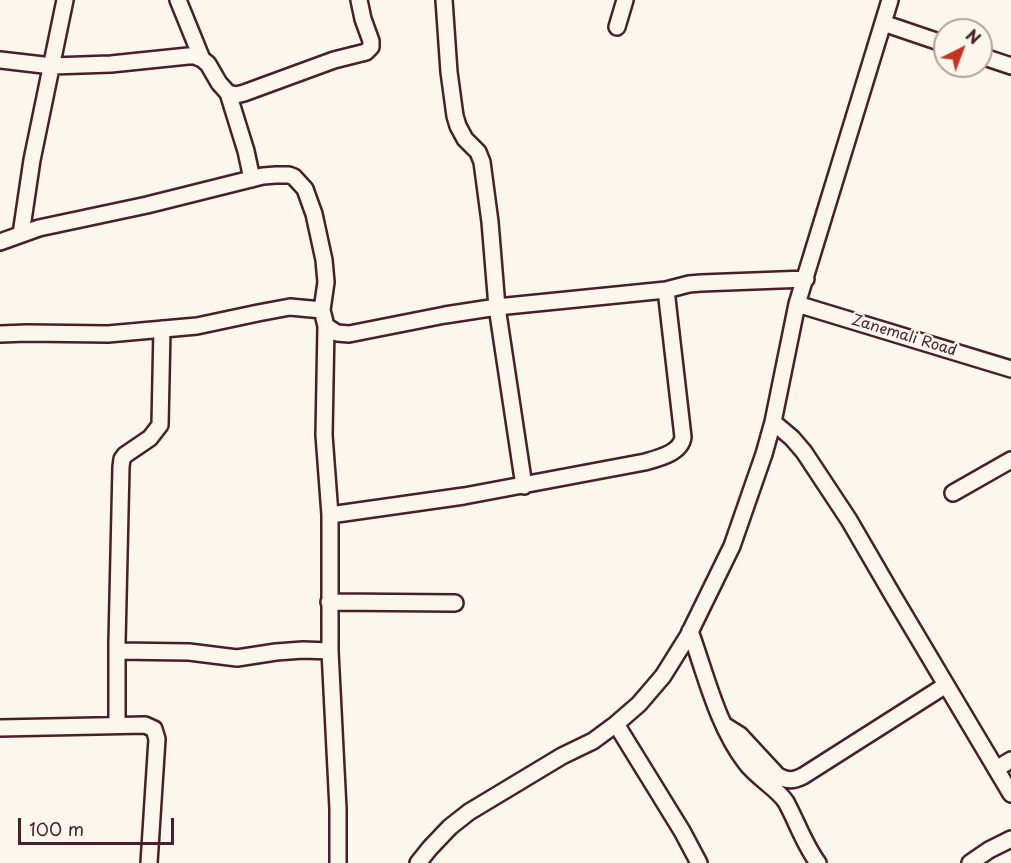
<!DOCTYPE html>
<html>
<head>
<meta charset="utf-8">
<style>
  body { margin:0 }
  #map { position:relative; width:1011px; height:863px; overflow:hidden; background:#fbf7ec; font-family:"Playpen Sans",sans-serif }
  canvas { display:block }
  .north { position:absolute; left:933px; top:18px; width:60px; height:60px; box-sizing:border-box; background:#fbf7ec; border:2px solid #b4a19f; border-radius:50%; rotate:42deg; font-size:16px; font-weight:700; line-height:24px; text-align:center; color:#4a1f2b }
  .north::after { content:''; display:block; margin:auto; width:21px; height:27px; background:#c8321e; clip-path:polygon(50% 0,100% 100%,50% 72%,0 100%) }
  .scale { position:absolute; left:18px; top:818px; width:156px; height:27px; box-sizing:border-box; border:3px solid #4a1f2b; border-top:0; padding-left:8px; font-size:18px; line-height:21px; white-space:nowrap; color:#4a1f2b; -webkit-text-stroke:4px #fbf7ec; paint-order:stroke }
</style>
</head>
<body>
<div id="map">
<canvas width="1011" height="863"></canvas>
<div class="north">N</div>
<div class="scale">100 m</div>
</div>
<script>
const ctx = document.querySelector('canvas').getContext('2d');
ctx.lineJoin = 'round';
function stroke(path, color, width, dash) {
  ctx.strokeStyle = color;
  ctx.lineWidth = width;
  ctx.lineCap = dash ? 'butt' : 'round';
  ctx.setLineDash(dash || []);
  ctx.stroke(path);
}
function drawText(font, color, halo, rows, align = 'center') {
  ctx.font = font + ' "Playpen Sans",sans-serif';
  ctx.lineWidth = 4.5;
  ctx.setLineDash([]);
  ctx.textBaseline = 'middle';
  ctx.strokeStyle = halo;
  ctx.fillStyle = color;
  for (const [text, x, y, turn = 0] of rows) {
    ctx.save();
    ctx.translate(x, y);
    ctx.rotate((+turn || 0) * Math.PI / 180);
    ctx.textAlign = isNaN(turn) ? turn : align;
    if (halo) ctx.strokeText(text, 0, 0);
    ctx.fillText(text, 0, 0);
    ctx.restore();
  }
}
const minor = new Path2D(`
  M178,0L202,59L208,64L219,83L228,93L246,151L252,179
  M444,0L449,72L455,116L458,126L465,139L478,152L482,162L490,222L497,307L524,486
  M883,23L945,44
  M617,27L625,0
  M981,56L1011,66
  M0,60L52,66L111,64L188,56H195L202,59
  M228,93L236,95L244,93L334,60L366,52L371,47V41L363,19L359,0
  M21,234L32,160L65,0
  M0,242L39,228L147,205L263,176L276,175H289L294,177L305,189L314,214L324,260L326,282L322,310L326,326L324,435L330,515V651L338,809V863
  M797,304L1011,369
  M326,326L337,333L349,334L445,315L497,307L666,290L689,284L701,283L806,279
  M0,334L27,333L108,334L197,326L258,313L290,307L322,310
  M773,422L792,438L804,452L849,520L892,594L1011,794
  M953,493L1011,460
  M330,515L464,496L645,462C659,458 681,453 683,437L666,290
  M329,602L455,603
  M690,631C706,675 717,725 746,763C756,777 778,789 786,802C797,822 804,844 818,863
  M118,651L189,652L237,658L276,652L303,650L330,651
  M616,724L682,831L699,863
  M117,725V642L121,467L122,459L125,455L150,438L160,425L162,329
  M724,725L740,735L778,776C788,781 793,781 803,776L946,685
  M0,728L145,725L154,729L157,739L149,863
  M996,769L1011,760
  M418,863L430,848L450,827L469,812L562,756L593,741L616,724L639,704L663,676L688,636L732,546L764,454L773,422L797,304L890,0
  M970,863L989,850L1011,839`);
stroke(minor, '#4a1f2b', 20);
stroke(minor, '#fbf7ec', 15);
drawText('15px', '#4a1f2b', '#fbf7ec', [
  ["Zanemali Road",904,336,17]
]);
</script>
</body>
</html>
